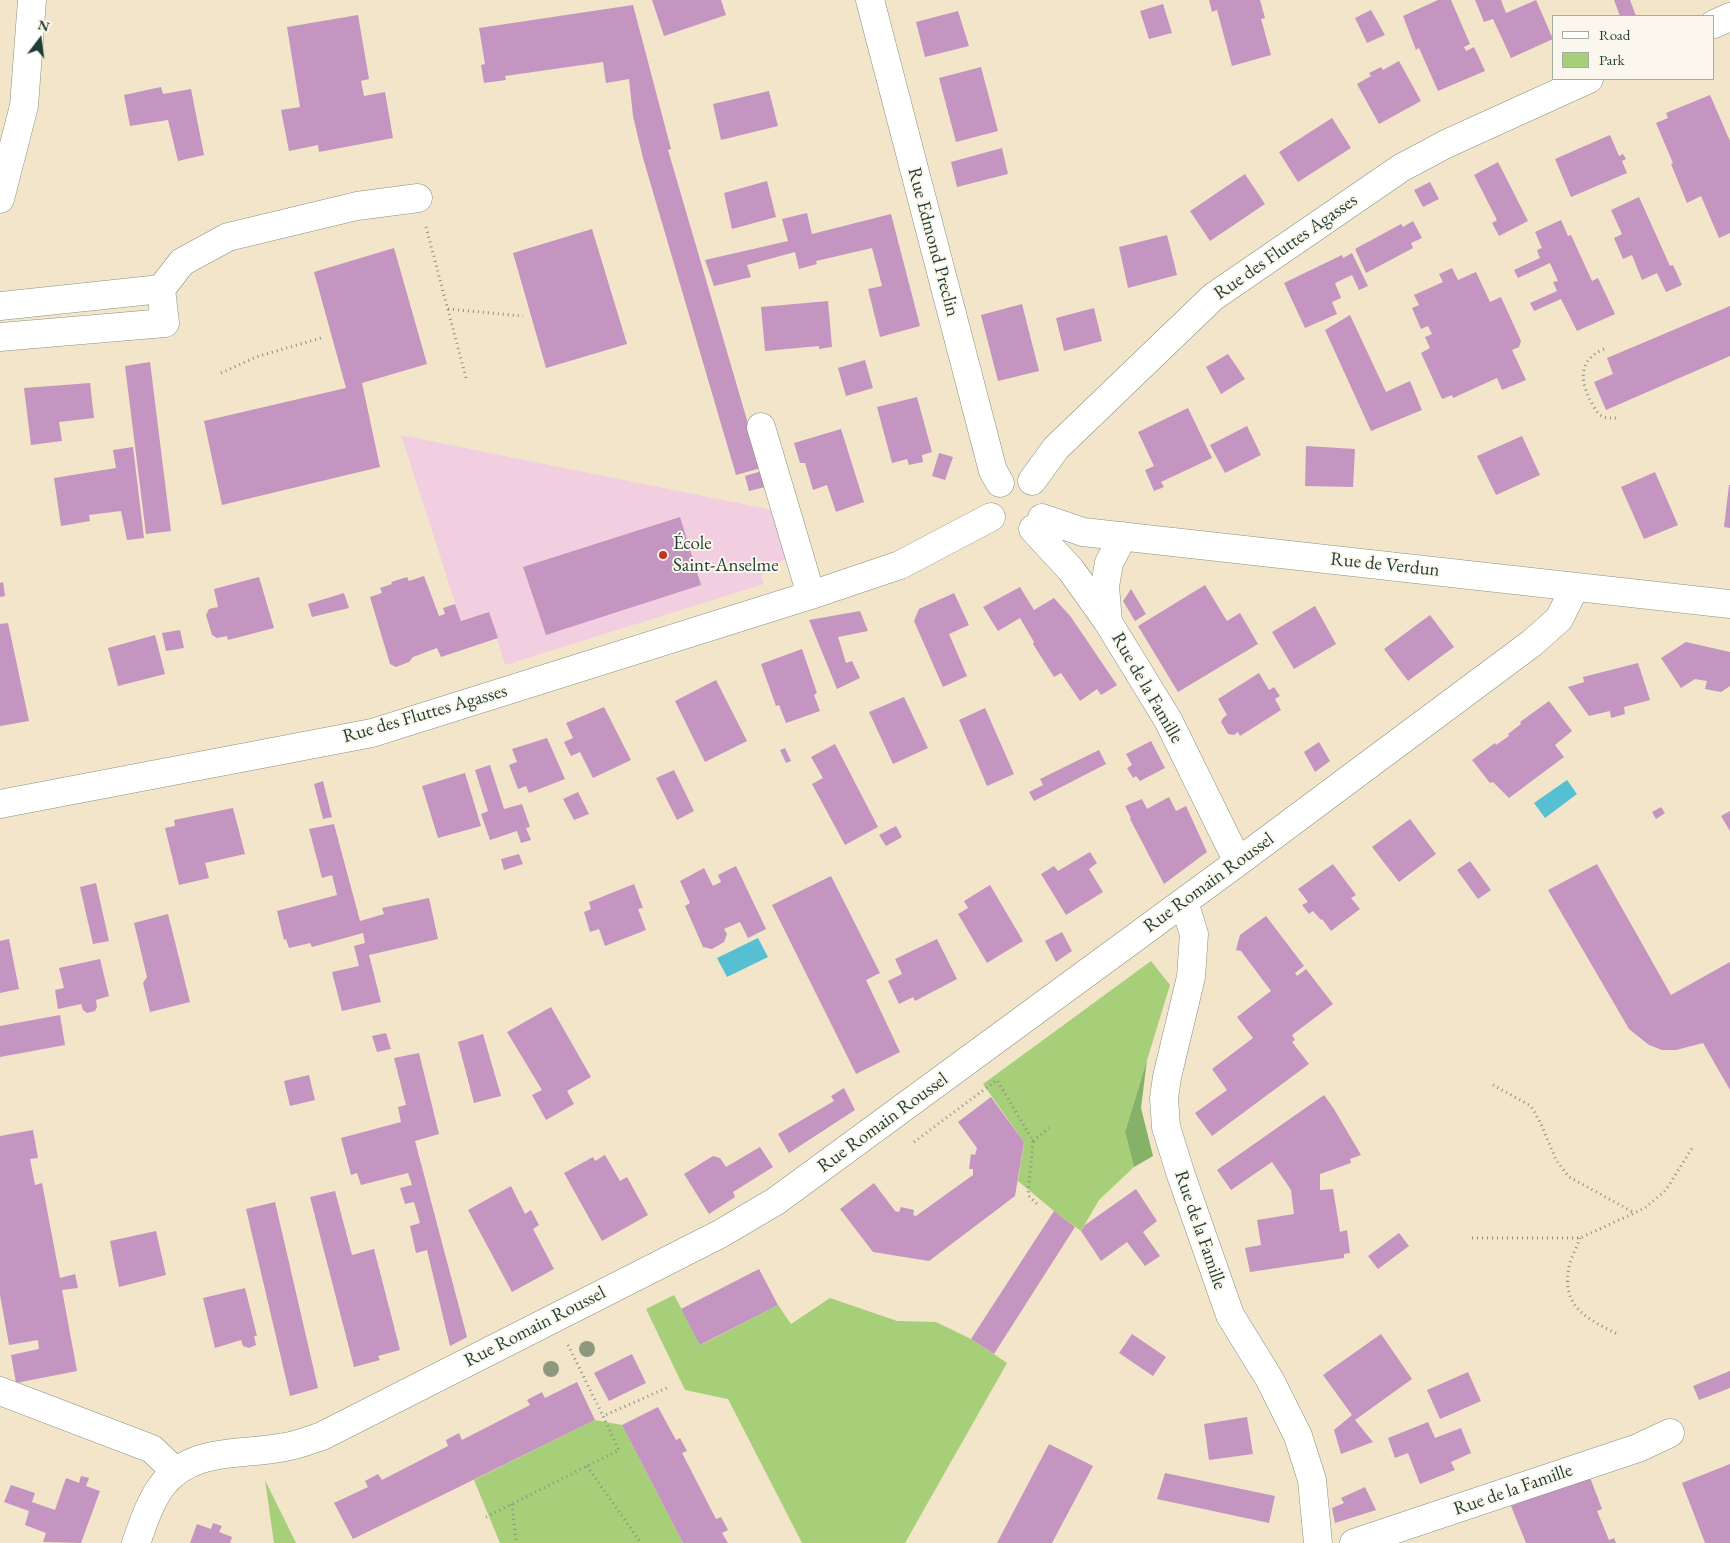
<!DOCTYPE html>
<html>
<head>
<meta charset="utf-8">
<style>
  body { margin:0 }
  #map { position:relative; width:1730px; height:1543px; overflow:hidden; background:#f2e5ca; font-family:"EB Garamond",serif }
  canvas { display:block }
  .legend { position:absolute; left:1552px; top:15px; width:162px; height:65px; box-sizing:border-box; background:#fbf7ec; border:1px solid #a3ada2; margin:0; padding:6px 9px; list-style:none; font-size:15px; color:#1f3d34 }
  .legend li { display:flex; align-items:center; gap:10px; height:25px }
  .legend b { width:25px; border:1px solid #a3ada2 }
  .north { position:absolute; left:15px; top:15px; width:50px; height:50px; -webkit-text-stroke:4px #fbf7ec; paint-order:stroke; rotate:15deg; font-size:14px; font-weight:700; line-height:20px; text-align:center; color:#1f3d34 }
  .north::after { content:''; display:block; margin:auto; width:18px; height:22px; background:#1f3d34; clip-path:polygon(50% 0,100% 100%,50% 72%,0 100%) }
</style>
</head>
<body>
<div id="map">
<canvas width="1730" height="1543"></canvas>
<ul class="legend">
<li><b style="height:6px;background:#fff"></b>Road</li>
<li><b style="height:14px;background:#a7ce79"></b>Park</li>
</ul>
<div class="north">N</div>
</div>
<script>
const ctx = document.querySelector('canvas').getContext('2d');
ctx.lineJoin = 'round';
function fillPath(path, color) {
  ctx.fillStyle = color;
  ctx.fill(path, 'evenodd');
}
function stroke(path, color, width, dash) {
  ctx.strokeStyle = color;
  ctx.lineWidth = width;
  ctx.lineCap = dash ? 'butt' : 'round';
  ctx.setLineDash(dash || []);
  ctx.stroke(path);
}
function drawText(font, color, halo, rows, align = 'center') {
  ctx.font = font + ' "EB Garamond",serif';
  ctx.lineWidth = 4;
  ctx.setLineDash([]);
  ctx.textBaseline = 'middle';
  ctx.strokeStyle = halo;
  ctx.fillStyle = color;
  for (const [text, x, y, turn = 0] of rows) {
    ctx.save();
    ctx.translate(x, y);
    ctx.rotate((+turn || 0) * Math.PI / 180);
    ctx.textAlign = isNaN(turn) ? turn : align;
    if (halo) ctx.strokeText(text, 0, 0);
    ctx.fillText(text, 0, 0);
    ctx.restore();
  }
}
fillPath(new Path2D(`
  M401,435L777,511L791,555L761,575L764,584L505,665L489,612L461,621Z`), '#f2cfe0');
fillPath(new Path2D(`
  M1151,961L1170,985L1125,1132L1134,1167L1099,1200L1081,1231L1054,1211L1018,1181L1024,1142L983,1084Z
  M674,1295L701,1345L778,1305L791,1324L830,1298L897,1321L936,1322L971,1339L1007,1363L905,1543H802L728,1399L685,1390L646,1309Z
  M595,1420L622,1425L683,1543H500L474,1480Z
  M265,1480L296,1543H274Z`), '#a7ce79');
fillPath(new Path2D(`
  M1147,1060L1141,1108L1153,1156L1134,1167L1125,1132Z`), '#85b169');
fillPath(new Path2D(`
  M1567,780L1577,794L1545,818L1534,803Z
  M758,938L768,957L727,977L717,958Z`), '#56c0d2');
fillPath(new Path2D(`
  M652,0H721L726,15L664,36Z
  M1209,0H1260L1265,18L1261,19L1271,55L1232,66L1217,10L1212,12Z
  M1438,0H1451L1470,44L1464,47L1466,51L1474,47L1485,71L1438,91L1419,48L1416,50L1403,16Z
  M1475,0H1501L1506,13L1536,0L1553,39L1511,58L1493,19L1484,22Z
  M1614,0H1630L1636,16H1620Z
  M1163,4L1172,33L1149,39L1140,11Z
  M633,5L671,149L668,150L761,468L736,475L643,158L633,116L629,79L606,83L603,62L505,76L506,80L484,83L481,65L485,64L479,28Z
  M1371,10L1385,35L1367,43L1355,18Z
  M958,11L969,46L925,57L916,22Z
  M358,15L369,79L361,81L364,96L385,92L393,138L319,152L318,145L289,151L281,110L300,107L287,27Z
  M1399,61L1421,101L1379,124L1357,84L1371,76L1369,73L1381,67L1383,70Z
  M981,67L998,131L956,142L939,78Z
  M161,87L163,94L191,89L204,155L178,161L168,120L130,126L124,95Z
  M769,91L778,126L721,140L713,104Z
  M1710,95L1730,141V233L1719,238L1701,196L1687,203L1671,164L1673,163L1656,123L1668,118L1666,113Z
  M1332,118L1351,148L1298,182L1279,152Z
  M1610,135L1619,156L1623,154L1626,159L1622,161L1627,173L1571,197L1555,159Z
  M1002,148L1008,174L957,187L951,162Z
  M1498,162L1528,221L1499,236L1492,223L1497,220L1474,175Z
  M1245,174L1265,204L1210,241L1190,211Z
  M767,181L776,217L732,229L724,193Z
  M1430,182L1439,199L1423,207L1414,190Z
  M1639,197L1670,266L1673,265L1682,285L1666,292L1657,273L1642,280L1632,255L1623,259L1614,238L1622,234L1611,210Z
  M807,213L812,234L891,214L920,326L880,337L868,289L882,286L872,248L816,261L817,264L799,269L795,252L747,265L751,277L714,286L705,260L788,241L782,219Z
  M1561,220L1568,236L1571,235L1592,281L1598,278L1615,314L1577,331L1561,299L1534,311L1530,303L1557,291L1553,282L1558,281L1550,263L1518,278L1514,270L1540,258L1537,250L1542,248L1535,232Z
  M1413,221L1422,238L1411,243L1413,248L1366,273L1355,249L1401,224L1403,227Z
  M592,229L627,344L546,368L513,253Z
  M1167,235L1177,275L1128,288L1119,247Z
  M394,248L427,364L362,383L380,467L222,505L204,421L346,388L314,272Z
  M1352,253L1368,286L1359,290L1352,275L1335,283L1341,298L1332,302L1337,314L1305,328L1284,283L1342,255L1343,258Z
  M1452,268L1458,280L1476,272L1490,302L1501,297L1521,341L1519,347L1512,350L1526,380L1502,390L1497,378L1453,398L1452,395L1442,399L1421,353L1430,348L1425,337L1432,334L1428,326L1421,329L1412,308L1419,305L1414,295L1443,282L1439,274Z
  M828,301L832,347L819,349V346L765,351L761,307Z
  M1022,304L1039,371L998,381L981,315Z
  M1730,306V356L1606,410L1594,382L1613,374L1607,358Z
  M1094,308L1102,341L1064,351L1056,318Z
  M1350,315L1386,392L1410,381L1422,410L1371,431L1325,330Z
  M1228,354L1245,379L1221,394L1206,367Z
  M865,360L873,388L846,396L838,368Z
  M150,362L171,531L146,534L125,366Z
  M90,383L94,418L59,422L62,441L31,445L24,388Z
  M917,397L932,452L922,455L923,462L909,465L907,459L892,463L877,407Z
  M1188,408L1212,458L1161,482L1164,487L1154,491L1145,470L1154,466L1138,432Z
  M1247,426L1261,455L1225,473L1210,445Z
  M841,429L864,502L836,512L827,485L813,490L805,463H800L794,443Z
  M1522,436L1540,475L1496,495L1477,456Z
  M1306,446L1355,449L1353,487L1305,486Z
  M133,447L144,538L127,540L121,511L89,515L90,521L61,526L54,478L116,468L113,450Z
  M939,453L953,457L945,480L932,476Z
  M765,470L769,486L749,491L745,476Z
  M1655,472L1678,525L1644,539L1621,487Z
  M1729,485H1730V528L1724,527Z
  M680,517L701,585L546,635L523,567Z
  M424,576L439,616L445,614L443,608L455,604L461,621L489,612L498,638L441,657L437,648L413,657L409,662L396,667L390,664L370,597L382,593L380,588L392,584L391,582L407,577L409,581Z
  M259,577L274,628L228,640L227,636L217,638L212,635L206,615L209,609L218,607L214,589Z
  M3,582L5,596L0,597V583Z
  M1205,585L1227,621L1240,613L1258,644L1178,692L1138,626Z
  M1020,587L1034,610L1054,598L1071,617L1117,685L1101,695L1097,689L1080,701L1061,673L1054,677L1033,644L1034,642L1020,618L998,631L983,607Z
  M1131,589L1146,614L1135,621L1123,601Z
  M344,593L349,608L312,617L308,604Z
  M954,593L969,625L949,634L967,676L943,687L914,621L919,609Z
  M1315,606L1336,644L1294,669L1272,632Z
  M860,611L868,631L838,637L846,663L852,661L860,678L837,689L809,620Z
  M1430,615L1454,647L1408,681L1384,649Z
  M8,623L29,721L0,726V624Z
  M180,630L184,648L166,651L162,633Z
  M155,635L165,674L118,686L108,648Z
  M1686,642L1730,652V686L1721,692L1705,689L1707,681L1695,679L1681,688L1661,658Z
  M802,649L817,693L814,695L820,711L786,723L779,705L776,706L761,664Z
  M1638,663L1650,700L1624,707L1625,714L1611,718L1610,711L1589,716L1568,687L1584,682L1583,677Z
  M1259,673L1269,690L1274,687L1280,696L1275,699L1281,710L1240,736L1238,732L1234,735L1228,734L1221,722L1223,718L1227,715L1218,699Z
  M716,680L747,741L705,762L675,701Z
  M904,697L928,748L893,764L869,712Z
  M1549,701L1572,731L1555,745L1564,757L1509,798L1493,782L1490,783L1472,760L1495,743L1496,745L1509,736L1508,734L1521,724L1520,722Z
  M604,707L631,760L593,778L580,752L571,756L564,742L573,738L566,723Z
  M985,708L1014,774L987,786L959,720Z
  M547,738L565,779L529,793L526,786L518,789L509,765L517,762L512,749Z
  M1151,741L1165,768L1140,781L1136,776L1133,778L1127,768L1132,765L1126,754Z
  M1319,742L1330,761L1315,772L1304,752Z
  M835,744L878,827L845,845L812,784L823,778L811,757Z
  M785,748L791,761L786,763L780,750Z
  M1099,750L1106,764L1034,801L1029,792L1043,785L1040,779Z
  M490,765L504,809L522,804L530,827L526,828L531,840L521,843L517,831L490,840L481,814L488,811L475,770Z
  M674,770L694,811L677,820L656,778Z
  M465,773L481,826L438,838L422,786Z
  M323,781L332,817L323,819L314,784Z
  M578,792L589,814L574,820L563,799Z
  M1169,797L1176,811L1186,806L1207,852L1164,884L1130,819L1131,818L1125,806L1142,799L1147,809Z
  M1661,807L1665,813L1656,819L1652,812Z
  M233,808L245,854L205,863L209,878L179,885L165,828L175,826L174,820Z
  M1730,811V831L1721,816Z
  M1410,819L1436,854L1399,882L1372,847Z
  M334,824L360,921L384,914L382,908L429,898L438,939L369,955L381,1002L342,1011L332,972L359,966L354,946L365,943L363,933L312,947L310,943L289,948L286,939L284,940L277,911L337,895L332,875L322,878L309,829Z
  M896,826L902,837L886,846L879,835Z
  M1090,852L1097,863L1089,869L1103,892L1066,915L1041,874L1054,866L1058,871Z
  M519,854L523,864L504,870L501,859Z
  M1470,861L1491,890L1478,899L1457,870Z
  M1333,864L1356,895L1351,898L1360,909L1331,931L1322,919L1321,920L1313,911L1309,914L1302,905L1308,902L1298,889Z
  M1597,864L1671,995L1730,962V1090L1703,1043L1676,1050H1662L1649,1045L1629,1029L1548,890Z
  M736,866L766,929L748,938L740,922L724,929L727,934L724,942L712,949L703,947L685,906L690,903L680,881L704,868L713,886L721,882L718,875Z
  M831,876L880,973L866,980L900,1052L856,1074L772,905Z
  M96,883L109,941L93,944L80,887Z
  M634,884L643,908L638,909L646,930L605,946L599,929L590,932L584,912L591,909L589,902Z
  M990,885L1023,941L987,963L958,914L968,908L964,901Z
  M168,914L190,1002L150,1012L143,983L147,977L134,923Z
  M1266,916L1304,966L1295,973L1297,976L1306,969L1333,1004L1292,1035L1295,1040L1292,1042L1309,1064L1212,1136L1195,1113L1227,1090L1212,1069L1253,1038L1237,1017L1271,991L1241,951L1236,950L1240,935Z
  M1062,932L1072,951L1056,962L1045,941Z
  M9,939L19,989L0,993V941Z
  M937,939L957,979L915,1001L913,997L899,1004L888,981L902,974L895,959Z
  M100,959L109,996L96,1000L97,1007L95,1011L87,1013L83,1010L81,1004L58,1009L55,990L64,988L59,968Z
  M551,1007L591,1077L567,1091L574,1104L546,1120L532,1095L542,1090L507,1032Z
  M60,1015L65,1045L0,1057V1026Z
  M386,1033L391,1049L377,1052L372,1036Z
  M483,1034L501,1096L474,1103L458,1042Z
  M419,1053L439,1134L415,1141L467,1337L450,1346L427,1250L416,1253L410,1226L420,1223L414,1202L405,1204L400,1188L412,1185L408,1173L361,1185L357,1173L351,1175L341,1138L401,1122L398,1107L406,1105L394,1058Z
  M309,1075L315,1100L290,1106L284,1081Z
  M844,1088L855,1110L789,1153L778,1134L834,1101L831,1096Z
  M1324,1095L1334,1109L1361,1155L1350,1159L1351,1163L1320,1174V1190L1333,1189L1340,1232L1347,1230L1350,1253L1344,1254V1258L1250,1272L1245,1248L1261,1245L1257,1220L1294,1214L1291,1190L1272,1162L1231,1190L1217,1170Z
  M991,1097L1024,1142L1015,1196L929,1261L873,1252L840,1209L874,1183L895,1211L899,1212L901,1207L914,1210L913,1215L916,1216L973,1175V1169H969L971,1154L975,1155L977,1148L958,1122Z
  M33,1130L38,1158L30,1159L35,1185L42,1183L60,1278L75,1274L78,1288L62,1290L77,1371L16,1383L11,1355L39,1349L38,1340L9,1345L0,1295V1136Z
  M760,1147L773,1167L733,1192L735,1197L709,1214L684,1174L713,1156L720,1158L726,1167Z
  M605,1155L620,1181L627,1177L648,1215L602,1241L564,1173L593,1157L595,1161Z
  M511,1186L525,1214L531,1210L539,1225L533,1229L554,1269L512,1292L468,1210Z
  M1136,1189L1157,1221L1143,1232L1160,1256L1145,1266L1127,1242L1101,1261L1081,1231L1085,1225Z
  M335,1191L352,1255L374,1249L400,1350L378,1356L380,1360L354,1367L310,1197Z
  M275,1202L318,1388L290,1396L246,1209Z
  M1054,1211L1075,1227L994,1354L971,1339Z
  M156,1231L166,1275L119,1287L110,1241Z
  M1399,1233L1409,1246L1378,1269L1368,1256Z
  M759,1269L778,1305L700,1345L681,1309Z
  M245,1288L257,1336H254L256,1345L249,1348L243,1346L241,1340L215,1348L203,1298Z
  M1132,1334L1166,1357L1153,1376L1119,1353Z
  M1381,1334L1412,1379L1355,1420L1373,1442L1341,1454L1334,1430L1352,1415L1323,1375Z
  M632,1354L646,1383L609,1401L594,1373Z
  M1730,1371V1388L1699,1400L1693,1386Z
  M1468,1372L1481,1401L1440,1419L1427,1390Z
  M577,1382L595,1420L353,1539L334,1503L368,1487L365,1481L378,1474L382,1480L448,1446L446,1440L459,1433L462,1440L530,1405L527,1400L542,1392L545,1398Z
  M658,1407L676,1440L680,1438L687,1451L682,1453L716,1519L721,1517L728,1530L722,1533L728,1543H683L622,1425Z
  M1247,1417L1253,1454L1209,1460L1204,1424Z
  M1428,1422L1435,1438L1461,1428L1471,1453L1451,1462L1455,1470L1420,1484L1408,1453L1395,1458L1388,1438Z
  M1049,1444L1093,1466L1052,1543H997Z
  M1730,1464V1543H1705L1682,1483Z
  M1165,1473L1275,1496L1269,1523L1157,1499Z
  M1589,1475L1602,1509L1597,1511L1609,1540L1614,1538L1616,1543H1526L1511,1506Z
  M81,1476L89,1478L86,1486L100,1491L81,1543L43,1542L46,1533L25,1525L29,1511L4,1502L11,1485L35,1493L32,1502L55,1510L66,1478L79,1483Z
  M1365,1487L1376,1510L1335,1523L1332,1508L1344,1503L1341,1498Z
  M213,1523L222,1526L219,1532L232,1537L230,1543H190L197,1524L211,1529Z`), '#c495c0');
const minor = new Path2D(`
  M870,0L993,471L1000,483
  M1714,24L1730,17
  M0,199L24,106L32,0
  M0,306L161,289
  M0,337L165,323L161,289L182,262L228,237L357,206L418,198
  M761,427L811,595
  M1032,481L1056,448L1213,297L1401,168L1446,144L1589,79
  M1042,518L1083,532L1730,604
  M1033,529L1071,570L1108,622L1168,720L1238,862
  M1108,622L1105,586L1109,563L1123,536
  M0,804L372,733L811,595L900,565L991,517
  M1184,902L1194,934L1191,977L1167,1077L1164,1098L1166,1127L1181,1175L1230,1315L1270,1380L1298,1436L1312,1480L1318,1543
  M0,1391L152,1449L176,1472
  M136,1543C143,1524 149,1504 161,1487C191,1446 242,1456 285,1447C298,1445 310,1440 322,1436L720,1234L776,1201L1238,862L1532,643L1559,619L1575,587
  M1354,1543L1638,1448L1670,1433`);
stroke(minor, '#88917f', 29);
stroke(new Path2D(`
  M426,227L466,378
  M448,309L523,316
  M1604,349C1581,359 1579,376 1589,398C1592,403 1595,411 1600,415C1605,419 1612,418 1619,418
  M221,373L256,357L321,338
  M1493,1085L1531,1106L1541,1124L1556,1160L1569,1177L1633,1212
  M1033,1141L1049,1128
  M914,1142L997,1080L1033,1141L1028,1195L1038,1205
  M1472,1238H1580L1645,1208L1666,1190L1692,1148
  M1580,1238C1577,1247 1571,1257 1569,1267C1561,1308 1588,1319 1619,1335
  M568,1345L603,1416
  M587,1466L641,1543
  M512,1504L516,1543
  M486,1517L619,1450L603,1416L669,1387`), '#88917f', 3, [1, 4]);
stroke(minor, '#fff', 28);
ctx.fillStyle = '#8d997f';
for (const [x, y] of [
  [587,1349],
  [551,1369]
]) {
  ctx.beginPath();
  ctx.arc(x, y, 8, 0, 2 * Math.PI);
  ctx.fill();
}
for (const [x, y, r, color] of [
  [663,555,5,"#c8321e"]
]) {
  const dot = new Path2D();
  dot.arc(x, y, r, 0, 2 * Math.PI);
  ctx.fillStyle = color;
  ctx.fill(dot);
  stroke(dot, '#fbf7ec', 2);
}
drawText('19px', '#1f3d34', '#fbf7ec', [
  ["Rue Edmond Preclin",933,242,75],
  ["Rue des Fluttes Agasses",1286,247,-35],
  ["Rue de Verdun",1385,565,6],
  ["Rue de la Famille",1147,688,60],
  ["Rue des Fluttes Agasses",425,714,-16],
  ["Rue Romain Roussel",1209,883,-36],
  ["Rue Romain Roussel",883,1123,-36],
  ["Rue de la Famille",1200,1230,71],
  ["Rue Romain Roussel",535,1327,-27],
  ["Rue de la Famille",1513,1490,-19]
]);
drawText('19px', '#1f3d34', '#fbf7ec', [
  ["École",673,544],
  ["Saint-Anselme",673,566]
], 'left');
</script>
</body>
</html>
